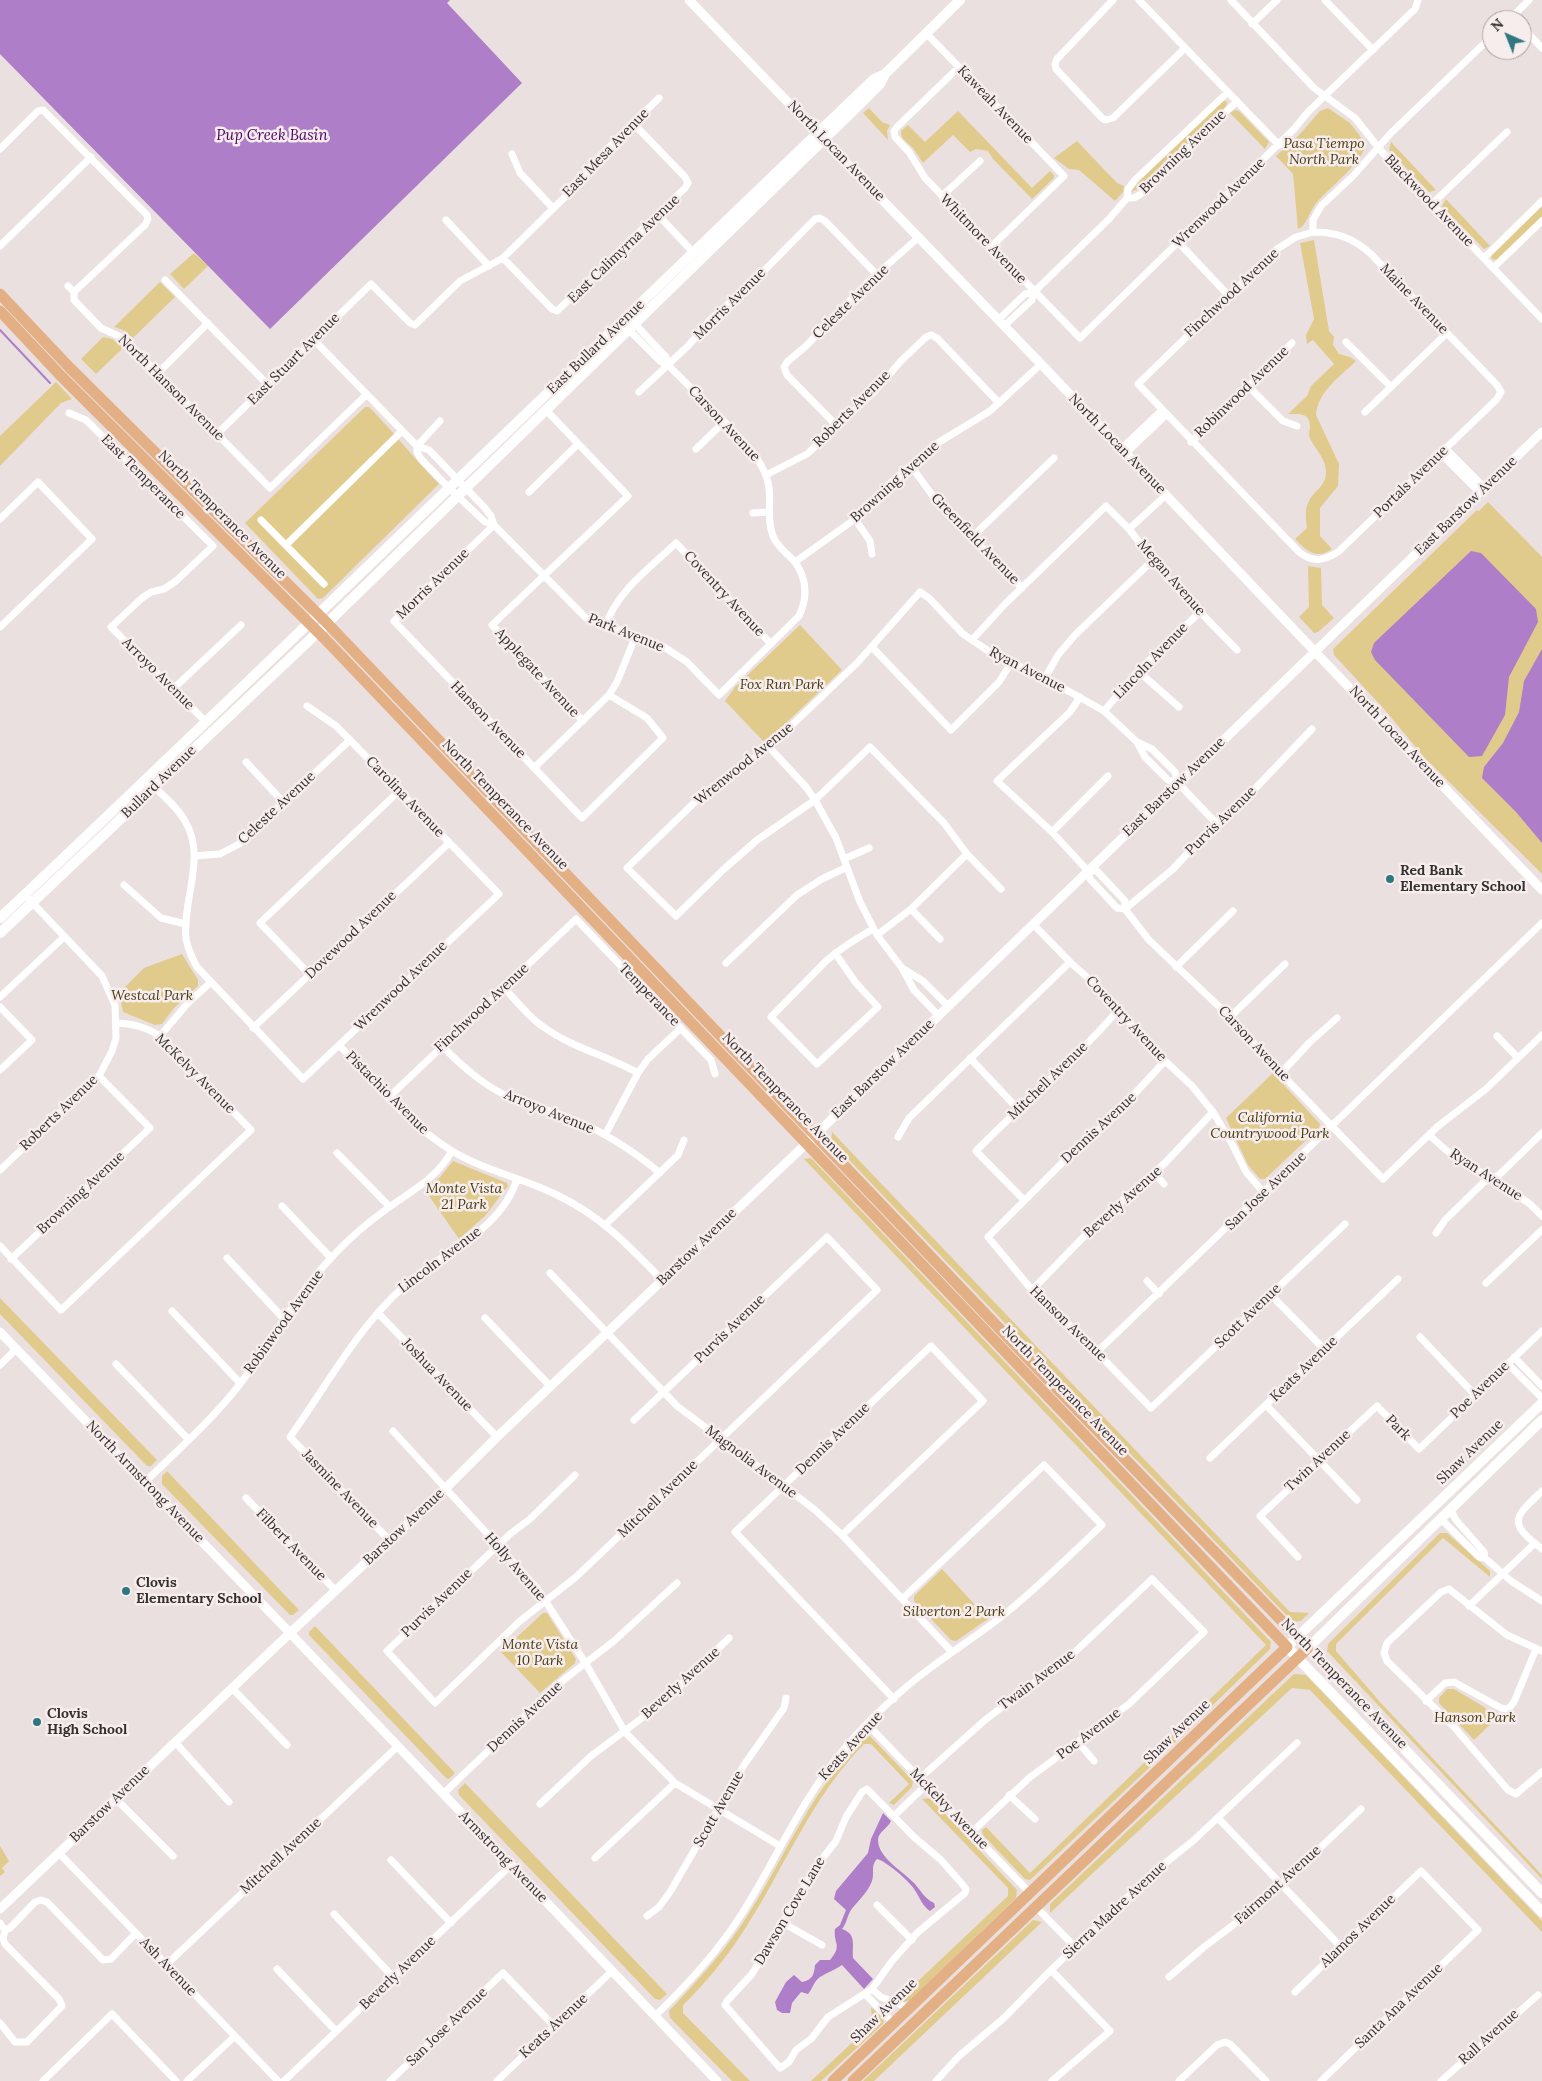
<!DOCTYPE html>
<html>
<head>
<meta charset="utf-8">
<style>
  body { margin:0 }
  #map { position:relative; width:1542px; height:2081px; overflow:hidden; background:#eae0df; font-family:Lora,serif }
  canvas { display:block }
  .north { position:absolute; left:1482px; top:10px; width:50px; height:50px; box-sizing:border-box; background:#f7edec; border:1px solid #a9a1a1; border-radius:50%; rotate:316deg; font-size:14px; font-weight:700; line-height:20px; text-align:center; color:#343030 }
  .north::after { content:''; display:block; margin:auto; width:18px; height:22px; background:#2f7781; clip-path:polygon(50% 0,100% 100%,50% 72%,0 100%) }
</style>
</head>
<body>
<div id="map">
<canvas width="1542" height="2081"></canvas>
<div class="north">N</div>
</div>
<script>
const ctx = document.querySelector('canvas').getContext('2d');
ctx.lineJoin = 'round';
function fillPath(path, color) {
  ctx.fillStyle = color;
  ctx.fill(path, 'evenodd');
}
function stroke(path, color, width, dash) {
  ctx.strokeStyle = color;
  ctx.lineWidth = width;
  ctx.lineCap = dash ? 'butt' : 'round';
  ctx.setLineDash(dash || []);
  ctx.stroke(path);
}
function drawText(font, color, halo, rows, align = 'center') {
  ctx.font = font + ' Lora,serif';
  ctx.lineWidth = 5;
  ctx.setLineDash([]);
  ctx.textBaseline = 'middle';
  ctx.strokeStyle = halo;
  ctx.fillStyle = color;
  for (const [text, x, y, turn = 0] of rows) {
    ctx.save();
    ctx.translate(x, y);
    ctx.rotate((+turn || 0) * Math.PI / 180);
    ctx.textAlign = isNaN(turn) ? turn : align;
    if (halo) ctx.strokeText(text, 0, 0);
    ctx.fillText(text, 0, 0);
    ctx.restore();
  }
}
fillPath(new Path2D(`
  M1223,100L1227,102L1226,107L1144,186L1131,192L1139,181Z
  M869,108L882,122L890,125L887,131L888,140L863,113Z
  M1328,108L1350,123L1366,144C1364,160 1330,188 1318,201C1310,209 1307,226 1298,229L1293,174L1276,156L1299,135L1320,111Z
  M1235,110L1239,111L1269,142L1265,149L1230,113Z
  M958,111L1032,188L1050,171L1054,175V178L1032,199L993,159L988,151L976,149L970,152L953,135L923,163L913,148L902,138L901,131L908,125L925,142Z
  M1077,141L1117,183L1124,186L1123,192L1115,201L1079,170L1069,169L1054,158Z
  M1391,142L1436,190L1429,192L1389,150Z
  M1446,199L1490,246L1484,249L1442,206Z
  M1542,206V216L1499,258L1497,260L1492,259L1491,255Z
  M1314,240L1329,331L1334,337L1333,345L1339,354L1350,357L1356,361C1340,377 1318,391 1316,415L1339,464L1338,486L1320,508V536L1332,549C1317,560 1306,551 1295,539L1307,528C1306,519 1304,510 1309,501C1314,490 1326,487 1326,472C1326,456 1309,443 1309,434C1309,432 1310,429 1310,427C1310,412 1299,414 1288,414L1307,396L1311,386L1334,364L1313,340L1307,344L1306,335L1314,319L1300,243Z
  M194,253L208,266L184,289L170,274Z
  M160,282L175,297L133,338L123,330L114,327Z
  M103,337L112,339L124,347L96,374L81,359Z
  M56,382L72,399L61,403L0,466V436Z
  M365,407H369C394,432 414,459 439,484L323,598L318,599L245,523Z
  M1488,502L1542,557V874L1424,757L1384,709L1334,655L1333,649L1477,510L1479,511Z
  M1308,566L1321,568L1322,605L1334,618L1318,632L1314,633L1299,617L1309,607Z
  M800,625L842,670L765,743L725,701L735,687Z
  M182,954L198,980V986L174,1008L162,1024L155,1025L123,1012L119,993L144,968Z
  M1273,1073L1320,1124L1319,1128L1265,1179H1260L1248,1165L1226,1118Z
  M832,1132L1290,1612L1309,1613L1301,1621L1293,1622L1066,1387L831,1141Z
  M811,1158L1271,1642L1270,1649L1151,1766L1030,1880L1025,1879L983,1835L982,1830L986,1827L1030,1873L1266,1645L804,1159Z
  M453,1161L507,1183L508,1186L485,1216L459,1239L425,1190L440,1177Z
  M0,1298L157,1460L151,1466H147L0,1314Z
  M167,1471L299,1610L293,1615H290L162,1484V1476Z
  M1440,1533H1447L1490,1571V1577L1443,1538L1336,1644V1651L1380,1702L1542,1875V1879L1327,1651L1328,1644Z
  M942,1569L988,1619L956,1641L951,1640L914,1601V1596Z
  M543,1613H547L576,1659L575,1663L540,1693L501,1652Z
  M315,1626L455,1773L449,1779L446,1778L309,1635V1632Z
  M1294,1674L1306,1675L1542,1921V1932L1310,1690L1292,1688L1050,1913V1904Z
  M1447,1689H1454L1484,1707L1496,1719L1474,1740L1439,1703V1698Z
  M870,1736L913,1781L912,1787L894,1805L889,1803L909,1784L871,1744H864C811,1798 784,1869 743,1932C726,1958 705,1984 683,2005V2013L750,2081H732L670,2018L669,2011C699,1979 728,1948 751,1910C778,1867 799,1820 829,1779C837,1767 856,1738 870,1736Z
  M465,1783L667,1994L660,2000L655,1999L459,1795L458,1790Z
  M930,1798L1017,1890L1016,1898L910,2000L904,2002L898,2000L1008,1896V1888L922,1799Z
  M0,1846L9,1861L2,1868L5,1872L0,1876Z
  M1033,1920L1042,1922L874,2081H863Z
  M871,2007L884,2018L883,2024L821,2081H811L872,2024Z`), '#e1cb8c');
fillPath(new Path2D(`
  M0,0H450L447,3L522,83L270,329L0,54Z
  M1471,551L1481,553L1536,609L1538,622L1509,677L1505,715L1482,756L1469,757L1375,660L1371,652L1374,643Z
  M1542,649V843L1516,812L1482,778L1484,767L1503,743L1519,712L1524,681Z
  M883,1813L891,1821C888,1828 878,1832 878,1840C878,1858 904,1872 915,1884C921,1891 925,1899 934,1903L935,1907L930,1911C923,1907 919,1896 914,1889C909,1881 886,1861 877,1859C870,1866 875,1872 872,1881C868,1892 858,1901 851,1910C847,1916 847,1923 842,1929C857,1934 852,1945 853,1958L873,1979L864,1989L842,1965C835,1970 828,1972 820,1977C814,1981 813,1988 808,1994L801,1992L792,2003L790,2013H782L777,2010L775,2002L786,1982L794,1975L802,1982C813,1980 814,1974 815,1965L820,1960H830C843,1945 833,1944 835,1929L840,1925L846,1910L834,1899L836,1891L868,1853L871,1839Z`), '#ae7ec9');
stroke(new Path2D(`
  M0,330L50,383`), '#ae7ec9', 2);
stroke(new Path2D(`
  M1113,0L1057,59L1055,64L1056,69L1102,118L1106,120L1113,118L1185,48
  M1139,0L1279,145
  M1231,0L1314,88L1355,118L1382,152L1542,319
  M1325,0L1373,50
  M1509,20L1529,0
  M1252,24L1277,0
  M1522,27L1542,48
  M926,33L1064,176L991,247
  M959,67L897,127L894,131L895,137L909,152L925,178L1080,338L1294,129L1308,112L1415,9L1418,0
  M0,149L38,111L43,110L147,215L148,219L145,225L74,292
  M512,154L520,173L553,208
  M942,196L980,161
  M1127,198H1134L1141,194L1237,101
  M1432,204L1507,132
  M658,215L693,252
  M446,220L489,266
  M1313,232C1337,232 1353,238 1371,254L1497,385L1501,392L1497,399L1338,552C1323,561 1313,563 1299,552L1138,384L1277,249L1296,237Z
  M1313,232V220L1321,206L1353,176L1391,133L1492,36
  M1178,242L1228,295
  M0,246L91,157
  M503,258L552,309L557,311L685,188L688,183L685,177L633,123
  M1484,258L1542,201
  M1494,267L1542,221
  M165,280L268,385
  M68,286L74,292
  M74,292V300L101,328L123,338L270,488L366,395
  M998,320L1025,294L1034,292
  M632,321L666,357L668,365
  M1004,326L1032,300L1034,292L1109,219L1127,198L1128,189L1135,180L1228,92
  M313,339L417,446L429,450L484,507L491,516L494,525L586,618L649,640L664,647L687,662L719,695L799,616C808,597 807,579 795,562C787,553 777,547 773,536C765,516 774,495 766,476C758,453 738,437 722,419C704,401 686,383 668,365L660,361L621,322
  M1346,342L1391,387
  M157,374L208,323
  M1248,386L1283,421L1297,426
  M639,392L689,345L710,320L751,284L815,219L820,218L825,221L877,275
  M546,410L628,496L492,625L583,721
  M1365,412L1447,333
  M69,413L86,420L213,546L176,581L164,589L151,592L142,598L111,627L206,722
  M836,425L787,375L784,367L787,362L806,346L868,282L919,237
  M217,434L371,284L410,323L415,325L460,281L503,258L571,191L599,157L659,98
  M1191,442L1292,343
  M417,446V452L421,459L449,488L485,522L494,525
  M417,446L440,421
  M1122,448L1162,410
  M1445,448L1485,488
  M696,449L724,422
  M1126,453L1166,415
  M1440,453L1480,493
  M911,466L938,503L1022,588
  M766,475L807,454L875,391L901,361L926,337L931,335L937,338L999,403
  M529,492L578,444
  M753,513L769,512
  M0,519L38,482L92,539L0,627
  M855,519L870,541L872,554
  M261,520L324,584
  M494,525L394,621L582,818L663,738L647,718L609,695
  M1129,529L1166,495
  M972,537L1054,458
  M286,545L402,431
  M795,562L855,519L888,485L936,444L990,411L1041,364
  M606,625C617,591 651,567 676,543L771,644
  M972,640L1005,604L1106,506L1129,529L1167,578L1237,650
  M872,647L951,730L999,682L1011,663
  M1138,671L1179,707
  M1045,678L1058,655L1075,635L1153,560
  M173,689L241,625
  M1080,697L1070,712L997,781L1052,832L1088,871L1090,879L1117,908L1125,909
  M1104,711L1138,671L1200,612
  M1137,742L1145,757L1168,780L1178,783L1216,823
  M769,747L806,787L815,800L836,838L860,902L877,935L902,968L914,990L938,1015
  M246,762L283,802
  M534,768L609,695L617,682L636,635
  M151,784C163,795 177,807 185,821C207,857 182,900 186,939C188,949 192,958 197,967L303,1079L499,894L350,740L336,726L307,706
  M1052,832L1108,776
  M194,856L220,854L239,844L350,740
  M844,859L869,848
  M1088,871H1097L1125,901V909L1149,940L1230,1017L1292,1085L1383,1179L1437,1127L1486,1089L1542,1035
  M124,885L161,918L186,924
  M1001,889L967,854L944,823L870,747L815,800L757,840L724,869L676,916L627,868L698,799L769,747L858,662L920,592L929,598L963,634L993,654L1045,678L1104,711L1137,742L1152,749L1175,772L1178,783
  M911,909L940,939
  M1125,909L1173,869L1216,823L1249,795L1312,729
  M1033,924L1070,962L1098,987L1119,1009L1146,1043L1192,1086L1213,1112L1231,1142L1246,1172L1264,1193
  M877,935L911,909L967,854
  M835,953L856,983L878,1007L817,1064L771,1017L826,961C841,948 857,938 873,929
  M726,963L797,895L822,879L847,867
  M1176,967L1233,911
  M902,968L923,981L948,1006
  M310,975L260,923L399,791
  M504,988C517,1001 529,1018 545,1028C573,1048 608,1056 638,1073
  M0,997L64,937
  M0,1007L32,1040L0,1070
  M1230,1017L1285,964
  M253,1028L449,843
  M160,1036L188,1003L210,983
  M1497,1036L1518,1058
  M339,1045C374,1083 408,1124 452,1151C485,1171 523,1178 557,1195C601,1216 629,1246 662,1280
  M442,1046C463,1067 484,1086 511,1098C528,1105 546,1109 562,1115C598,1128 631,1149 660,1173
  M970,1058L1018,1109
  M1165,1061L1115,1115L1075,1150L988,1237L1032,1290L1085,1340L1151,1408L1345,1224
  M1282,1072L1310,1042L1337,1018
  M388,1098L576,919L711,1060L715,1074
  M605,1135L638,1073L648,1059L681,1028
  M1429,1135L1446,1150L1467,1165L1492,1178L1530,1204L1542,1216
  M898,1137L909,1118L1070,962
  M337,1153L389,1206
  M0,1170L99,1076L112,1051L116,1038L115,1005L102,976L25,895
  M1154,1173L1164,1184
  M1024,1200L976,1151C1023,1103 1075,1060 1119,1009
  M282,1206L331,1258
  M606,1224L678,1155L684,1140
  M1436,1233L1445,1220L1484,1182L1499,1175L1542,1133
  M0,1246L61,1310L251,1130L160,1036C146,1027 134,1024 117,1023
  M227,1258L284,1319
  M11,1259L150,1128L99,1076
  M550,1273L677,1406L784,1486L815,1510L842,1535L952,1652
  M1147,1281L1159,1294
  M1486,1283L1542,1230
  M1032,1290L1101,1219L1165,1163L1213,1112
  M1271,1295L1324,1349
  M172,1311L240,1383
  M378,1313L497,1437
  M485,1318L550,1386
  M1420,1337L1475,1395
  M1097,1352L1542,923
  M1514,1357L1542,1386
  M116,1364L189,1440
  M1508,1364L1542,1398
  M0,1365L16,1349
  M1266,1405L1357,1500
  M393,1431L537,1588L586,1664L625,1732L675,1783L780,1846
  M1210,1458L1398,1279
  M575,1475L530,1519L510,1534L387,1651L435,1703L520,1621L576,1577L877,1290L827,1237L634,1420
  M145,1482C178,1450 212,1420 240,1384C271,1343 295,1296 331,1258C348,1239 367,1223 388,1208C414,1189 435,1180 452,1151
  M1542,1491C1514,1518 1507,1522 1542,1549
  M246,1498L336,1591
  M1450,1509L1456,1520L1484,1552L1485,1558
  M1440,1518L1479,1557L1485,1558L1511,1581L1542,1601
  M842,1535L983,1401L931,1346L735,1532L894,1699
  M390,1541L290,1437C330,1381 364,1315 420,1273C456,1246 503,1225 517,1179
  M1298,1557L1260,1516L1377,1406L1419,1449L1542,1331
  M1469,1606L1535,1543
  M1542,1651L1507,1635L1449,1589L1441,1592L1387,1643L1384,1653L1387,1661L1454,1727L1508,1790L1516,1794L1542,1772
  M232,1688L287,1745
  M1426,1701L1445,1683L1454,1682L1501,1708L1508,1709L1514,1702L1536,1649
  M868,1725L1030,1893
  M175,1742L229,1802
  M1078,1742L1094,1761
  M919,1779L985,1720L1076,1651L1152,1579L1204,1632L1129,1704L1029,1778L971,1833
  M867,1789L914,1837L941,1860L963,1885L966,1889L965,1893L917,1933L892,1961L872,1989L828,2017L811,2039L796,2050L789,2062L780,2068L725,2005L727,2001L752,1974L815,1868L836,1841L846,1817L862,1792Z
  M443,1794L557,1685L614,1641L677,1583
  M1009,1795L1035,1819
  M116,1799L173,1856
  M540,1804L591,1756L662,1703L729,1638
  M894,1816L926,1785
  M1218,1818L1341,1947
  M59,1853L278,2081
  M595,1858L675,1783
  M391,1860L451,1923
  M877,1905L912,1940
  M1036,1907L1075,1947
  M334,1914L393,1977
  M647,1916L659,1907L670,1892L744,1765L784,1708L786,1698
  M0,1923L5,1930L3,1939L5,1944L59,1999L62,2006L27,2042H15L0,2023
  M783,1923L822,1945
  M5,1930L10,1928L35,1902L41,1900L47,1902L103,1960L111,1959L136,1933
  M166,1965L397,1747
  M277,1969L336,2031
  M1051,1970L1110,2031L1052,2081
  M1169,1977L1204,1947L1261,1904L1361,1809
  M872,1989L881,1997L909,2008
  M1295,1992L1421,1871L1478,1930L1321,2081
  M866,1995L893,2023
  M655,2016C687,1985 717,1953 741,1915C775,1862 799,1804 840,1754C865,1723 901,1689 933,1666C956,1649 979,1634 1001,1617C1037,1589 1069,1556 1102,1525L1044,1465L902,1599
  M43,2081L112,2014L176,2081
  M187,2081L235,2036
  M284,2081L511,1865
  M390,2081L503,1973L554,2026
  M497,2081L612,1971
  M936,2081L959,2056L1004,2018L1051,1970L1153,1873L1194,1840L1297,1743
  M1179,2081L1217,2045L1225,2042L1230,2044L1266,2081
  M1441,2081L1538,1995`), '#fff', 7);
stroke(new Path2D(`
  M689,0L1041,364L1542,890
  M0,1332L290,1633L717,2081
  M0,1909L290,1633L445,1489L497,1437L807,1143L1542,432`), '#fff', 9);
stroke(new Path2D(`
  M0,918C293,641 582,358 874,79L885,74
  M0,933L318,632L852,112L880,84L885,74L960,0
  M1542,1403L1287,1647L1542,1912
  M1542,1420L1308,1648L1542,1893`), '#fff', 10);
stroke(new Path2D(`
  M0,294L69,367L327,623L1058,1390L1308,1648L853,2081
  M0,311L61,376L324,638L1287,1647L833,2081`), '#e3af85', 11);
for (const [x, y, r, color] of [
  [1390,879,5,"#2f7781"],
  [126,1591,5,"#2f7781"],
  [37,1722,5,"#2f7781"]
]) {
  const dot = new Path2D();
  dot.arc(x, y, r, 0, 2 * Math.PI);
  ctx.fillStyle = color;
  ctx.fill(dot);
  stroke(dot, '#f7edec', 2);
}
drawText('14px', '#343030', '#f7edec', [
  ["Kaweah Avenue",995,105,46],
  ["North Locan Avenue",836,151,46],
  ["Browning Avenue",1183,152,-44],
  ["East Mesa Avenue",606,153,-46],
  ["Blackwood Avenue",1429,201,46],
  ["Wrenwood Avenue",1219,203,-44],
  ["Whitmore Avenue",983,239,46],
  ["East Calimyrna Avenue",624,249,-44],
  ["Finchwood Avenue",1232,293,-43],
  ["Maine Avenue",1414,299,46],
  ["Celeste Avenue",851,302,-44],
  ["Morris Avenue",730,304,-45],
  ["East Bullard Avenue",596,347,-44],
  ["East Stuart Avenue",294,359,-45],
  ["North Hanson Avenue",171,388,45],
  ["Robinwood Avenue",1242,392,-44],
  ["Roberts Avenue",852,409,-45],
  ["Carson Avenue",724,424,47],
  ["North Locan Avenue",1117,444,46],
  ["East Temperance",143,477,45],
  ["Browning Avenue",895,482,-42],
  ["Portals Avenue",1411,482,-44],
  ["East Barstow Avenue",1466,506,-44],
  ["North Temperance Avenue",222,515,45],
  ["Greenfield Avenue",975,539,46],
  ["Megan Avenue",1171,578,49],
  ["Morris Avenue",433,584,-44],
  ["Coventry Avenue",724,594,47],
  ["Park Avenue",626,633,22],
  ["Lincoln Avenue",1151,661,-46],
  ["Ryan Avenue",1027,670,27],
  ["Applegate Avenue",537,673,47],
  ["Arroyo Avenue",158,674,45],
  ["Hanson Avenue",488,720,46],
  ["North Locan Avenue",1397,737,47],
  ["Wrenwood Avenue",744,764,-39],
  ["Bullard Avenue",159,782,-44],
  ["East Barstow Avenue",1174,787,-44],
  ["Carolina Avenue",405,797,46],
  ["North Temperance Avenue",505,805,46],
  ["Celeste Avenue",277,808,-43],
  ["Purvis Avenue",1221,821,-44],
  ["Dovewood Avenue",351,935,-44],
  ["Wrenwood Avenue",401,986,-44],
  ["Temperance",649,995,46],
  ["Finchwood Avenue",482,1008,-43],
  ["Coventry Avenue",1126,1019,47],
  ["Carson Avenue",1254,1044,47],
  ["East Barstow Avenue",883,1069,-44],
  ["McKelvy Avenue",195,1074,45],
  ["Mitchell Avenue",1048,1081,-44],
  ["Pistachio Avenue",387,1093,45],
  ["North Temperance Avenue",785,1098,46],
  ["Arroyo Avenue",549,1112,22],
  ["Roberts Avenue",59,1113,-44],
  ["Dennis Avenue",1099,1128,-43],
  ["Ryan Avenue",1486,1175,33],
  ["San Jose Avenue",1266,1191,-44],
  ["Browning Avenue",81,1193,-43],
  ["Beverly Avenue",1123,1202,-42],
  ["Barstow Avenue",697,1247,-44],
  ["Lincoln Avenue",440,1260,-37],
  ["Scott Avenue",1248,1316,-44],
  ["Robinwood Avenue",284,1322,-54],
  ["Hanson Avenue",1068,1324,44],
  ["Purvis Avenue",730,1329,-44],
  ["Keats Avenue",1304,1369,-44],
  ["Joshua Avenue",437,1375,46],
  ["Poe Avenue",1480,1390,-44],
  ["North Temperance Avenue",1065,1391,46],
  ["Park",1398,1428,46],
  ["Dennis Avenue",833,1439,-44],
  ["Shaw Avenue",1470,1452,-44],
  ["Twin Avenue",1318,1461,-43],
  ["Magnolia Avenue",751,1462,37],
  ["North Armstrong Avenue",145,1482,46],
  ["Jasmine Avenue",340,1489,46],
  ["Mitchell Avenue",658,1499,-44],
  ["Barstow Avenue",404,1527,-43],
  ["Filbert Avenue",291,1545,46],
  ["Holly Avenue",515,1567,49],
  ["Purvis Avenue",437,1603,-44],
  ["Twain Avenue",1037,1680,-37],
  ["Beverly Avenue",681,1683,-42],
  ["North Temperance Avenue",1344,1684,46],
  ["Dennis Avenue",525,1717,-43],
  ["Shaw Avenue",1177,1732,-44],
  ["Poe Avenue",1089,1734,-37],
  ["Keats Avenue",851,1746,-48],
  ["Barstow Avenue",110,1804,-44],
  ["Scott Avenue",719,1809,-60],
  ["McKelvy Avenue",949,1809,46],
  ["Mitchell Avenue",281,1856,-43],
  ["Armstrong Avenue",503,1857,46],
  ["Fairmont Avenue",1278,1885,-42],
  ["Sierra Madre Avenue",1115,1910,-43],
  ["Dawson Cove Lane",790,1911,-59],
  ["Alamos Avenue",1358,1931,-44],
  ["Ash Avenue",168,1967,46],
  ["Beverly Avenue",398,1973,-44],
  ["Santa Ana Avenue",1399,2006,-44],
  ["Shaw Avenue",884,2011,-44],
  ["Keats Avenue",554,2026,-43],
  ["San Jose Avenue",447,2027,-44],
  ["Rall Avenue",1489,2037,-42]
]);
drawText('italic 14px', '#473a11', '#f7edec', [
  ["Pasa Tiempo",1324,144],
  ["North Park",1324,160],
  ["Fox Run Park",782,685],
  ["Westcal Park",152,996],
  ["California",1270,1118],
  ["Countrywood Park",1270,1134],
  ["Monte Vista",464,1189],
  ["21 Park",464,1205],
  ["Silverton 2 Park",954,1612],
  ["Monte Vista",540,1645],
  ["10 Park",540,1661],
  ["Hanson Park",1475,1718]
]);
drawText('bold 14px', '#343030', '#f7edec', [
  ["Red Bank",1400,871],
  ["Elementary School",1400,887],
  ["Clovis",136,1583],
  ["Elementary School",136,1599],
  ["Clovis",47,1714],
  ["High School",47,1730]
], 'left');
drawText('italic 15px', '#480364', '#f7edec', [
  ["Pup Creek Basin",272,136]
]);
</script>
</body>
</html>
